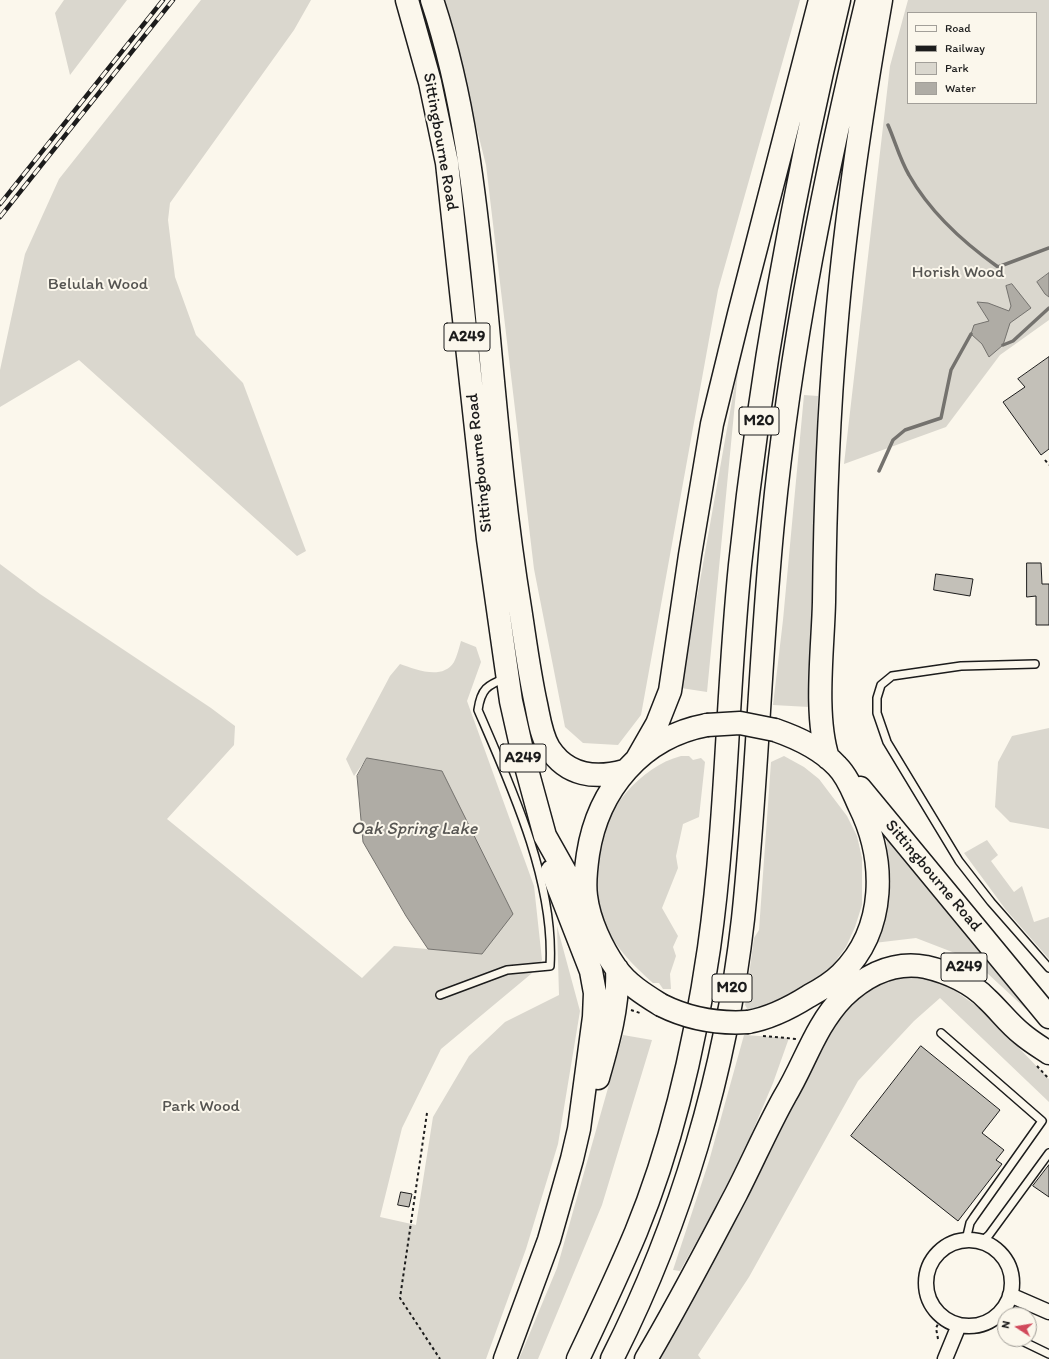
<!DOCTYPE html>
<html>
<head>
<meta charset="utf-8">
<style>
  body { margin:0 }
  #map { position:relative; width:1049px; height:1359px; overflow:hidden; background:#fbf7ec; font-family:Itim,sans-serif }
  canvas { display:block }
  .legend { position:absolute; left:907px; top:12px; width:130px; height:92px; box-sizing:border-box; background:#fbf7ec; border:1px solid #a29f99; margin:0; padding:5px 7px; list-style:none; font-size:12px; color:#1c1c1c }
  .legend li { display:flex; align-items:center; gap:8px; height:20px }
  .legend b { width:20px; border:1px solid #a29f99 }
  .north { position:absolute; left:997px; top:1307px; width:40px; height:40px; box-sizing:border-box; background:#fbf7ec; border:1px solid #a29f99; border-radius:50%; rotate:282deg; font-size:11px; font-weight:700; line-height:16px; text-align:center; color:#1c1c1c }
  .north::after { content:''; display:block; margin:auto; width:14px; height:18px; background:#d1495b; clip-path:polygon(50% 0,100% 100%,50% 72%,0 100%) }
</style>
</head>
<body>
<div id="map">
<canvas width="1049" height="1359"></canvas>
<ul class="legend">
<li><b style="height:5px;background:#fbf7ec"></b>Road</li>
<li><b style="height:5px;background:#1c1c1c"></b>Railway</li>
<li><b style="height:11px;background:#dad7ce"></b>Park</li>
<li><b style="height:11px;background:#afaca5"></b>Water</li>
</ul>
<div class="north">N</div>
</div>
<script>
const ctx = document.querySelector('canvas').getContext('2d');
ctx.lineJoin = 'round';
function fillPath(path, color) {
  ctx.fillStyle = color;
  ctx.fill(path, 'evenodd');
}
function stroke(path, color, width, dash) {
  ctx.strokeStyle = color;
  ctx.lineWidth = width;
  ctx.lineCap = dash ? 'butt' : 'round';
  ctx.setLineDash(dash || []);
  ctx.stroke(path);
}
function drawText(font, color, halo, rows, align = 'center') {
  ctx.font = font + ' Itim,sans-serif';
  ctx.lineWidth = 4;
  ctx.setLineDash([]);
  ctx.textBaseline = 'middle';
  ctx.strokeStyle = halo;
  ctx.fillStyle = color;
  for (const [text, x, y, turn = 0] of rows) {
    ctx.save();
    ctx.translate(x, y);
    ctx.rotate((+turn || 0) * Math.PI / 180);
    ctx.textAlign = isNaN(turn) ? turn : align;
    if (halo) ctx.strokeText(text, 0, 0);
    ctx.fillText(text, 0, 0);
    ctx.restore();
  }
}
fillPath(new Path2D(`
  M64,0H127L70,75L55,13Z
  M201,0H311L294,30L170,203L168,220L175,277L196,335L243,383L306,551L297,556L79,360L0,407V370L25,254L59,179Z
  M444,0H800L718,290L641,715L618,745L583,743L565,727L534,569L486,165Z
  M908,0H1049V320L1000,355L946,427L844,464L890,66ZM908,13H1036V103H908Z
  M739,361L707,692L681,688Z
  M804,395L818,396L809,707L773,705L783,620Z
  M0,564L40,594L211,708L235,726L234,745L167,819L362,978L394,946L482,954L367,758L354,776L346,759L390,676L400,664C415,669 442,681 454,662C457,656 459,648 461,641L476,647L481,662L467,701L534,886L542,960L531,974L441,1049L402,1128L380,1217L416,1225L433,1117L469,1056L505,1022L559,995L557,926L580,1011L558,1144L526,1249L486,1359H0Z
  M1049,728V829L1010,822L995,807L998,762L1012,736Z
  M681,756H689L693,760L701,758L705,762L699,817L683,824L676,856L678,868L662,908L678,936L673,947L676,956L670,974L671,989H663L659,983H653C632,964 613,946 603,919C596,901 591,871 596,852C605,811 639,767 681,756Z
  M784,756L804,767L819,779L847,816L857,836L862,858V905L855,927L846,947L832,966L815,982L775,1005L748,1010L745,1005L754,938L759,930L771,762Z
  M886,837L1029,1006L1026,1009L973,960L916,938L874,943L884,918L891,883Z
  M987,840L998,855L991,861L1014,892L1022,886L1034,922L1049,917V959L1006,910L964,853Z
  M918,976L947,985L982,1010L1049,1079V1102L940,998L914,1021L858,1081L749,1277L698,1355L701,1359H655L836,1020C863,992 877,977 918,976Z
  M623,1035L652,1040L602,1205L538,1359H519L557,1268Z
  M744,1035L789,1038L773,1083L734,1175L680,1271L673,1270L709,1161Z`), '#dad7ce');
const water = new Path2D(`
  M1049,273V297L1045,294L1037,282Z
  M1012,284L1031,308L1010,323L1003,345L989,357L982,344L971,334L974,325L989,321L977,302L988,303L1009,311L1011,306L1006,286Z
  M367,758L442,771L513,914L482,954L428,949L406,916L363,842L357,776Z`);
fillPath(water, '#afaca5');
stroke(water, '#74726e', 1);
stroke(new Path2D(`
  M888,125C895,141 900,160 909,175C930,212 964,243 998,267L1049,248
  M1003,345L1013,341L1049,308
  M879,471L893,440L905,430L941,418L951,370L971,334`), '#74726e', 3.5);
const building = new Path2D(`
  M1049,357V449L1041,455L1003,402L1025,387L1018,379Z
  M1027,563H1041L1042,584H1049V625H1036V596L1027,597Z
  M936,574L973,579L970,596L934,590Z
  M921,1046L1000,1110L982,1133L1004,1150L996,1160L1002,1164L958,1221L851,1136Z
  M1049,1165V1197L1033,1186Z
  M401,1192L412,1194L409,1207L398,1205Z`);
fillPath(building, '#c3c0b8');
stroke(building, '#1c1c1c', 1);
const lane = new Path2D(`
  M1035,664L961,666L892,676L881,685L877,698V713L887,742L959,861L991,902L1049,968
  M440,995L507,970L550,966C555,882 511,786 478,710C481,689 487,685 506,678
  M941,1033L1042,1121L974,1217L970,1223L966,1240
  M981,1242L989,1235L1049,1153
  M1018,1339L1049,1354`);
const street = new Path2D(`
  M926 1283a43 43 0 1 1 86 0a43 43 0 1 1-86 0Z
  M1010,1295L1049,1312
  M945,1359L959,1325`);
const highway = new Path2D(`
  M407,0L430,82L447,163L488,539L511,701L524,759L545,836L590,916
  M432,0C464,96 475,196 485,296C495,400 503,504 520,608C525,640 529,672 536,704C539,718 541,735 549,748C567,776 595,779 624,771
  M828,758C814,715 823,648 824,602C825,511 828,420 836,330C845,219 862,109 881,0
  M637,759L657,724L670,691L690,555L712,424L739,314L820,0
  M860,788L1049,1017
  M661,1005C645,995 627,984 616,968C602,948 589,921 586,896C584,882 586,868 588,854C598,789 642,737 707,725
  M748,1022C771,1018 790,1008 809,996C820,990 832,983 841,974C887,929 886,859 859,805C853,792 848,777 837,766C820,748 798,738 775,730
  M598,1078C608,1043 619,1005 617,969
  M505,1359L549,1240L572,1159L579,1129L594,1017L595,993L591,971L552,871
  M578,1359C598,1317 618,1275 636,1232C673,1142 695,1044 709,948C727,821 727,692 740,565C760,375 794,185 839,0
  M612,1359C681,1223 726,1071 743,919C757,787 760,654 773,522C790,347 826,171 867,0
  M646,1359C678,1305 707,1249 736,1194C753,1161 767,1128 785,1096C805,1063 815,1026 843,997C866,975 894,961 926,967C948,972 972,983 987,999C999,1010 1009,1024 1022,1034C1030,1041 1040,1047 1049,1053`);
stroke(lane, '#1c1c1c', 10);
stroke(street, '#1c1c1c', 17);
stroke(highway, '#1c1c1c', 25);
stroke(new Path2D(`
  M1045,460L1049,465
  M631,1010L640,1013
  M763,1036L797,1039
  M1037,1066L1049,1079
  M427,1113L400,1298L440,1359
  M938,1339L936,1328L942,1316`), '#1c1c1c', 2, [3, 3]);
stroke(lane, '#fbf7ec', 7);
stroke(street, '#fbf7ec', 14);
stroke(highway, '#fbf7ec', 22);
const rail = new Path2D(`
  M0,204L163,0
  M0,217L173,0`);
stroke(rail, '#1c1c1c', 4.5);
stroke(rail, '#fbf7ec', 3, [9]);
const highwayBridge = new Path2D(`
  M707,725L740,723L775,730
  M661,1005C689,1019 717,1024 748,1022`);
stroke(highwayBridge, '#1c1c1c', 25, []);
stroke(highwayBridge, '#fbf7ec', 22);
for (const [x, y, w] of [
  [467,337,46],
  [759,421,40],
  [523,758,46],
  [964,967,46],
  [732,988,40]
]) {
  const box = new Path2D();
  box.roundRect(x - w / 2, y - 14, w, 28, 3);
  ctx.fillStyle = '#fbf7ec';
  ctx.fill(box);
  stroke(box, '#1c1c1c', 1);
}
drawText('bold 16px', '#1c1c1c', null, [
  ["A249",467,337],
  ["M20",759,421],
  ["A249",523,758],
  ["A249",964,967],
  ["M20",732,988]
]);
drawText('17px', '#1c1c1c', '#fbf7ec', [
  ["Sittingbourne Road",440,142,80],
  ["Sittingbourne Road",480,463,-96],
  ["Sittingbourne Road",933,876,50]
]);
drawText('17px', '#555451', '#fbf7ec', [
  ["Horish Wood",958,273],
  ["Belulah Wood",98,285],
  ["Park Wood",201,1107]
]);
drawText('italic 18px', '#575653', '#fbf7ec', [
  ["Oak Spring Lake",414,829]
]);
</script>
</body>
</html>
